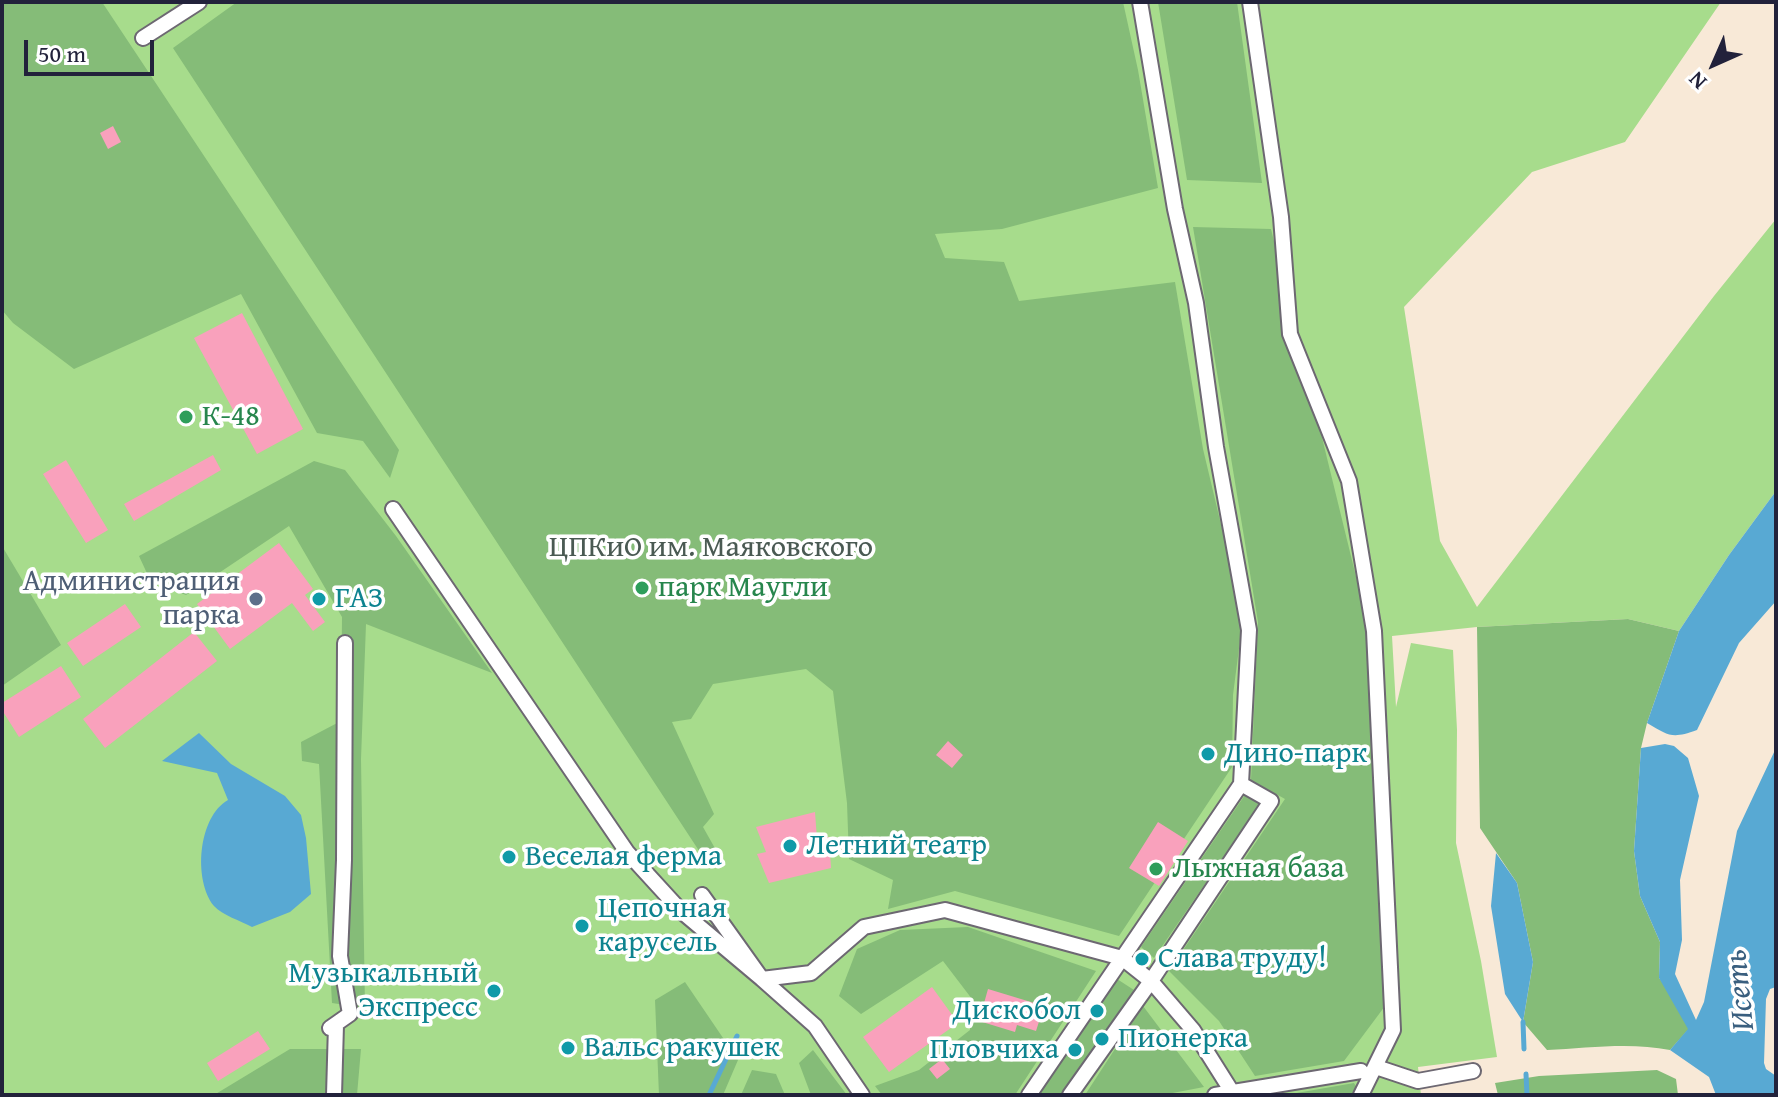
<!DOCTYPE html>
<html>
<head>
<meta charset="utf-8">
<style>
  body { margin:0 }
  #map { position:relative; width:1778px; height:1097px; overflow:hidden; background:#f8e9d7; font-family:"Gentium Book Plus",serif }
  canvas { display:block }
  .frame { position:absolute; inset:0; border:4px solid #22223b; pointer-events:none }
  .north { position:absolute; left:1674px; top:24px; width:80px; height:80px; -webkit-text-stroke:6px #fff; paint-order:stroke; rotate:225deg; font-size:22px; font-weight:700; line-height:32px; text-align:center; color:#22223b }
  .north::after { content:''; display:block; margin:auto; width:28px; height:36px; background:#22223b; clip-path:polygon(50% 0,100% 100%,50% 72%,0 100%) }
  .scale { position:absolute; left:24px; top:40px; width:130px; height:36px; box-sizing:border-box; border:4px solid #22223b; border-top:0; padding-left:10px; font-size:24px; line-height:28px; white-space:nowrap; color:#22223b; -webkit-text-stroke:6px #fff; paint-order:stroke }
</style>
</head>
<body>
<div id="map">
<canvas width="1778" height="1097"></canvas>
<div class="frame"></div>
<div class="north">N</div>
<div class="scale">50 m</div>
</div>
<script>
const ctx = document.querySelector('canvas').getContext('2d');
ctx.lineJoin = 'round';
function fillPath(path, color) {
  ctx.fillStyle = color;
  ctx.fill(path, 'evenodd');
}
function stroke(path, color, width, dash) {
  ctx.strokeStyle = color;
  ctx.lineWidth = width;
  ctx.lineCap = dash ? 'butt' : 'round';
  ctx.setLineDash(dash || []);
  ctx.stroke(path);
}
function drawText(font, color, halo, rows, align = 'center') {
  ctx.font = font + ' "Gentium Book Plus",serif';
  ctx.lineWidth = 7;
  ctx.setLineDash([]);
  ctx.textBaseline = 'middle';
  ctx.strokeStyle = halo;
  ctx.fillStyle = color;
  for (const [text, x, y, turn = 0] of rows) {
    ctx.save();
    ctx.translate(x, y);
    ctx.rotate((+turn || 0) * Math.PI / 180);
    ctx.textAlign = isNaN(turn) ? turn : align;
    if (halo) ctx.strokeText(text, 0, 0);
    ctx.fillText(text, 0, 0);
    ctx.restore();
  }
}
fillPath(new Path2D(`
  M2,2H1721L1625,142L1532,172L1404,307L1440,541L1477,607L1714,296L1776,219V491L1729,555L1679,631L1628,619L1477,627L1392,636L1396,707L1411,643L1453,650L1457,730L1456,843L1481,961L1497,1057L1418,1067L1421,1095H2Z`), '#a7dc8c');
fillPath(new Path2D(`
  M2,2H102L399,450L390,478L363,441L317,433L241,294L74,369L13,323L2,310Z
  M237,2H1123L1138,70L1158,188L1002,229L935,234L945,258L1004,262L1019,301L1175,282L1203,449L1243,617L1233,695L1232,767L1119,936L955,891L888,909L893,880L849,859L847,803L833,691L806,669L713,684L691,719L672,722L714,814L703,827L721,859L709,866L173,48Z
  M1158,2H1237L1262,183L1187,180Z
  M1193,227L1271,229L1371,638L1385,1006L1344,1061L1255,1076L1219,1021L1169,971L1285,799L1251,780L1258,622Z
  M314,461L345,470L396,536L492,673L366,624L361,759L365,1008L332,1003L319,764L302,761L301,742L341,721L342,617L289,526L186,595L151,582L139,556Z
  M2,546L61,645L2,686Z
  M1628,619L1679,631L1647,723L1641,748L1634,851L1640,896L1660,942L1659,978L1696,1021L1670,1050C1631,1042 1587,1048 1547,1050L1523,1022L1533,962L1517,883L1480,828L1477,627Z
  M1245,795L1260,804L1154,958L1141,947Z
  M968,927L1096,971L1015,1095H882L875,1086L919,1070L970,1030L972,999L943,961L861,1014L839,996L857,949L900,930Z
  M1117,979L1134,990L1061,1095H1039Z
  M685,982L738,1060L723,1095H659L655,1000Z
  M1143,1006L1204,1087L1162,1095H1085Z
  M290,1049H361L357,1095H214Z
  M813,1050L847,1095H811L799,1063Z
  M752,1070L776,1074L785,1095H741Z
  M1657,1070L1676,1079L1678,1095H1498L1495,1083L1539,1076Z
  M1354,1083L1361,1095H1285Z`), '#85bc78');
fillPath(new Path2D(`
  M1776,491V601L1739,643L1697,730C1672,739 1669,736 1647,723L1679,631L1729,555Z
  M199,733L231,764L285,796L301,815L306,838L311,894L290,912L252,927C241,921 222,915 214,906C193,880 198,817 228,800L217,773L162,761Z
  M1665,744L1674,746L1688,758L1699,796L1680,880L1682,940L1675,974L1696,1020L1704,1002L1737,831L1776,748V987L1770,989L1766,999L1764,1063L1766,1069L1776,1076V1095H1716L1709,1077L1670,1050L1688,1029L1659,978L1660,942L1640,896L1634,851L1641,748Z
  M1496,853L1517,883L1533,962L1523,1022L1505,994L1491,906Z`), '#58a9d3');
stroke(new Path2D(`
  M1523,1022L1524,1049
  M1526,1074L1527,1095
  M709,1095L737,1036`), '#58a9d3', 5);
fillPath(new Path2D(`
  M113,126L121,142L108,149L100,133Z
  M242,313L303,429L257,454L194,338Z
  M213,455L221,470L134,521L124,504Z
  M66,460L108,530L86,543L43,474Z
  M279,543L313,589L305,595L325,622L313,631L292,603L230,649L197,604Z
  M125,604L141,627L83,666L67,643Z
  M194,632L217,661L105,748L83,719Z
  M61,666L81,697L19,737L2,710V703Z
  M948,741L963,755L952,768L936,755Z
  M815,812L817,839L829,837L831,868L769,883L757,854L766,852L756,827Z
  M1158,822L1188,841L1159,886L1129,868Z
  M932,987L958,1023L889,1072L863,1037Z
  M988,989L1044,1006L1036,1031L1017,1025L1015,1032L979,1021Z
  M258,1031L270,1049L218,1081L207,1063Z
  M942,1059L950,1069L937,1079L929,1069Z`), '#f9a1bc');
const street = new Path2D(`
  M1250,2L1281,217L1290,334L1349,481L1374,631L1393,1030L1361,1095
  M143,38L199,2
  M393,509L627,852L681,911L762,979L811,973L864,927L945,910L1122,958L1151,981L1193,1030L1234,1095
  M702,895L762,979L815,1026L862,1095
  M330,1028L350,1014L340,956L344,860L345,643
  M1376,1067L1418,1081L1473,1071
  M334,1095L336,1025
  M1029,1095L1241,784
  M1070,1095L1151,981L1271,801L1241,784L1249,630L1216,447L1196,303L1175,209L1140,2
  M1215,1095L1361,1071`);
stroke(street, '#6d6872', 18);
stroke(street, '#fff', 14);
for (const [x, y, r, color] of [
  [186,417,8,"#2e9e5b"],
  [642,588,8,"#2e9e5b"],
  [256,599,8,"#5c6f8a"],
  [319,599,8,"#0f9aa8"],
  [1208,754,8,"#0f9aa8"],
  [790,846,8,"#0f9aa8"],
  [509,857,8,"#0f9aa8"],
  [1156,869,8,"#2e9e5b"],
  [582,926,8,"#0f9aa8"],
  [1142,959,8,"#0f9aa8"],
  [494,991,8,"#0f9aa8"],
  [1097,1011,8,"#0f9aa8"],
  [1102,1039,8,"#0f9aa8"],
  [568,1048,8,"#0f9aa8"],
  [1075,1050,8,"#0f9aa8"]
]) {
  const dot = new Path2D();
  dot.arc(x, y, r, 0, 2 * Math.PI);
  ctx.fillStyle = color;
  ctx.fill(dot);
  stroke(dot, '#fff', 3);
}
drawText('30px', '#27864d', '#fff', [
  ["К-48",202,417],
  ["парк Маугли",658,588],
  ["Лыжная база",1172,869]
], 'left');
drawText('30px', '#4a5a53', '#fff', [
  ["ЦПКиО им. Маяковского",711,548]
]);
drawText('30px', '#4e5e75', '#fff', [
  ["Администрация",240,582],
  ["парка",240,616]
], 'right');
drawText('30px', '#0d838f', '#fff', [
  ["ГАЗ",335,599],
  ["Дино-парк",1224,754],
  ["Летний театр",806,846],
  ["Веселая ферма",525,857],
  ["Цепочная",598,909],
  ["карусель",598,943],
  ["Слава труду!",1158,959],
  ["Музыкальный",478,974,"right"],
  ["Экспресс",478,1008,"right"],
  ["Дискобол",1081,1011,"right"],
  ["Пионерка",1118,1039],
  ["Вальс ракушек",584,1048],
  ["Пловчиха",1059,1050,"right"]
], 'left');
drawText('italic 32px', '#3a5f7f', '#fff', [
  ["Исеть",1741,990,-96]
]);
</script>
</body>
</html>
